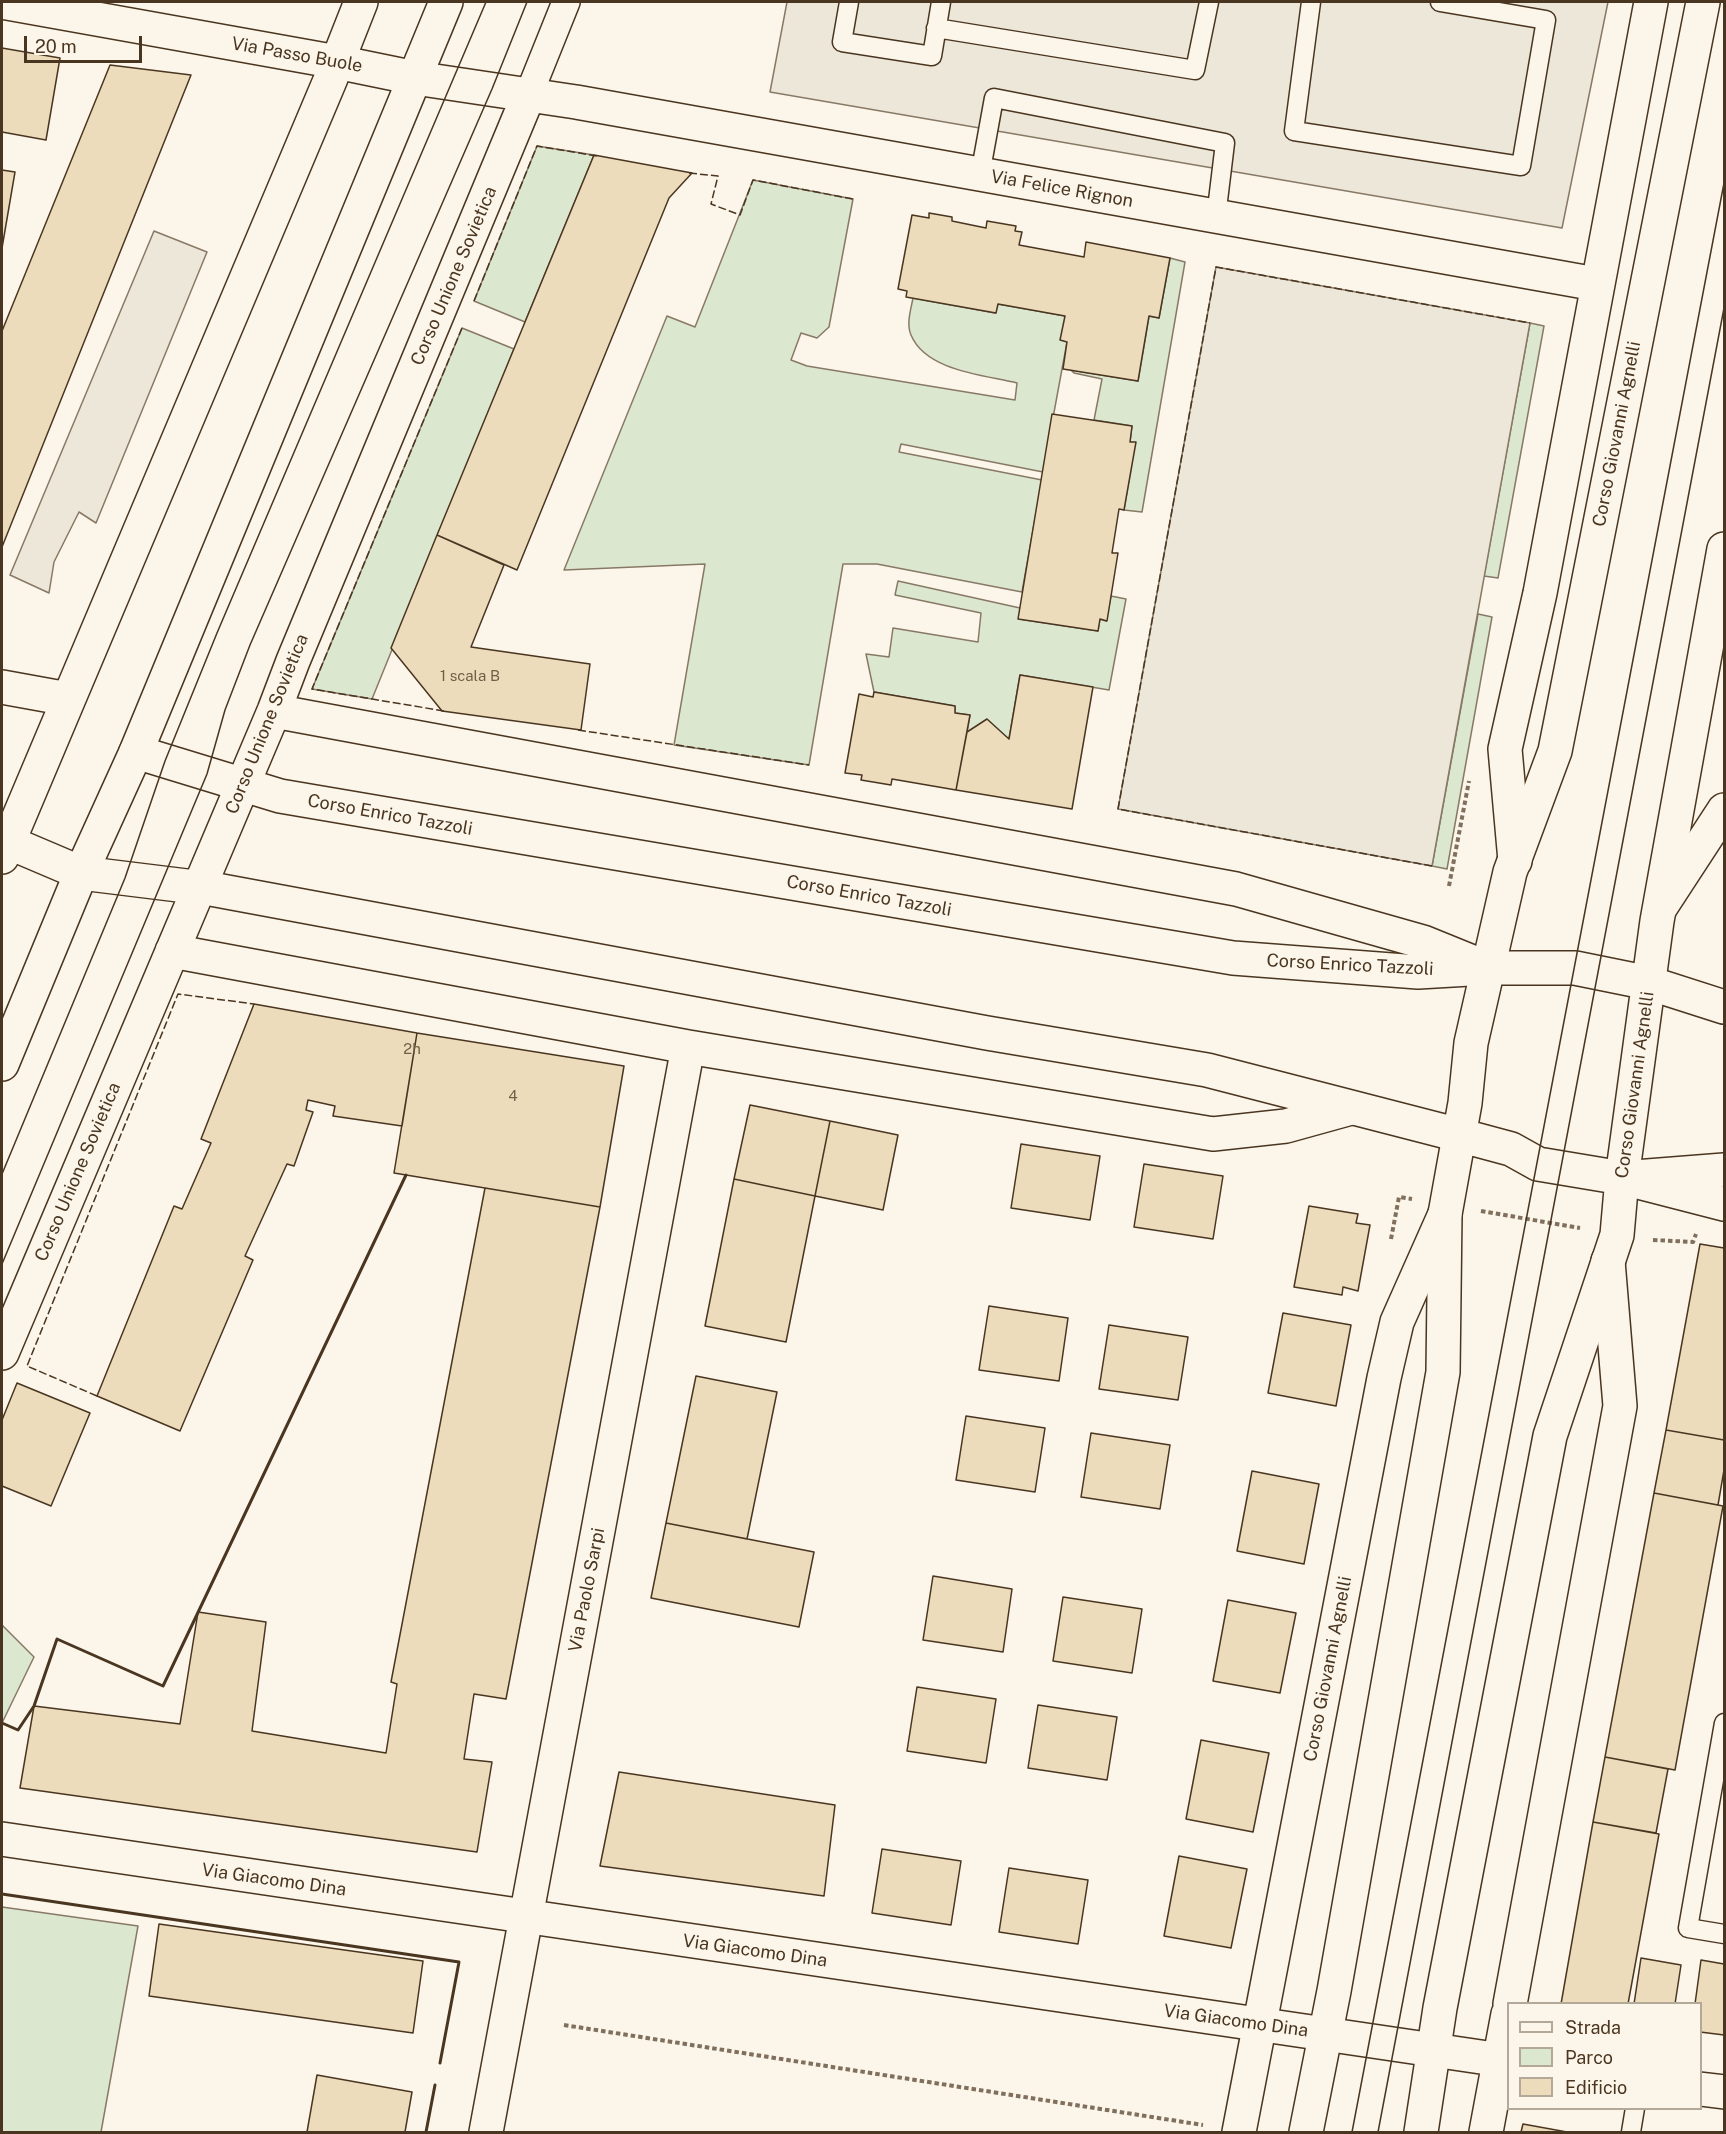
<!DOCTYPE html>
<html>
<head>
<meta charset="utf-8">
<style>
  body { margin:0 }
  #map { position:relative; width:1726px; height:2134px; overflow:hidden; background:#fbf6e9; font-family:"Public Sans",sans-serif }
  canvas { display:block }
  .frame { position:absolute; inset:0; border:3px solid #4a3520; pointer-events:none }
  .legend { position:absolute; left:1507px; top:2002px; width:195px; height:108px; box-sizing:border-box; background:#fbf6e9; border:2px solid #b4a999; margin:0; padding:8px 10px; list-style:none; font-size:18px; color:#4a3520 }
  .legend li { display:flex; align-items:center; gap:12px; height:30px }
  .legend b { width:30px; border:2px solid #b4a999 }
  .scale { position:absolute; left:24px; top:36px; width:118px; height:27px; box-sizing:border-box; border:3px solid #4a3520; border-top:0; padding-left:8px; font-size:18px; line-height:21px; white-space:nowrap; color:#4a3520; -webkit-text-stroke:4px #fbf6e9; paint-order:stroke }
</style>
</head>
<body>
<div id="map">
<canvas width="1726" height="2134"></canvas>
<div class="frame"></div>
<ul class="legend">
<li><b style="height:8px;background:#fbf6e9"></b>Strada</li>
<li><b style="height:16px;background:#dce7d0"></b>Parco</li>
<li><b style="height:16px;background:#ecdcbc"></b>Edificio</li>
</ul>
<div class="scale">20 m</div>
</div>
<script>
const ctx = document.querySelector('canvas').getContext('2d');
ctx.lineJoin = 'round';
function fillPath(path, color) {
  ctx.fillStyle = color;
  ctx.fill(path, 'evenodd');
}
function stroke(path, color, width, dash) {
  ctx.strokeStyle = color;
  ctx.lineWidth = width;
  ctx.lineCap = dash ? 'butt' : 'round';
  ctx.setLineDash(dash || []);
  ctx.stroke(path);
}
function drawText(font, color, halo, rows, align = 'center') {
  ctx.font = font + ' "Public Sans",sans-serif';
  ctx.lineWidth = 4.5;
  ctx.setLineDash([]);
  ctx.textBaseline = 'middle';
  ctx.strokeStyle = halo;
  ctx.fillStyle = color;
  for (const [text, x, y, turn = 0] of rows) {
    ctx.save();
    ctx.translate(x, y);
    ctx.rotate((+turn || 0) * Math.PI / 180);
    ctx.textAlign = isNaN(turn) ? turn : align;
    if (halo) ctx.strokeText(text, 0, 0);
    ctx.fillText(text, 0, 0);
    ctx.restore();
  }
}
const green = new Path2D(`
  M537,146L594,155L525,322L474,301Z
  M753,180L853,199L829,327L817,338L801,333L791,360L807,366L1015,400L1017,383C984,375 926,371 911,335C906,324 911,309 913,298L995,313L998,304L1065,316L1067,342L1043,472L901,444L899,452L1042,480L1022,592L877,564H843L809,765L674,745L705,564L564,570L667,316L695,327Z
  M1170,258L1185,262L1142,512L1124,510L1135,443L1130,442L1132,426L1094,420L1102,379L1074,373L1071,370L1138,381L1149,316L1159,318Z
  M1530,323L1544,326L1498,578L1484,576Z
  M462,328L514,349L372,699L312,689Z
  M898,581L1020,608L1019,619L1098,631L1100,619L1106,621L1111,596L1126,599L1109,690L1020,675L1009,739L967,732L970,715L955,713V706L874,692L866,654L889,657L893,628L978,642L981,613L895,595Z
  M1478,614L1492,617L1447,869L1432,866Z
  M2,1625L34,1657L2,1723Z
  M2,1907L138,1926L101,2132H2Z`);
fillPath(green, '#dce7d0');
stroke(green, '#887966', 1.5);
const parking = new Path2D(`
  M787,2H1608L1562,228L770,92Z
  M154,231L207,252L96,523L79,512L54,562L49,593L10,575Z
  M1216,267L1530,323L1432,866L1118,809Z`);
fillPath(parking, '#ede7d9');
stroke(parking, '#887966', 1.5);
const building = new Path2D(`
  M2,48L60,58L46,140L2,132Z
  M110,65L191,75L2,547V331Z
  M594,155L692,173L669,198L517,570L437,535Z
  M2,170L15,172L2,248Z
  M929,213L952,217V221L986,228L987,221L1016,226L1015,231L1022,232L1019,245L1084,257L1086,242L1170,258L1159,318L1149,316L1138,381L1063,369L1067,342L1060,340L1065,316L998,304L996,313L906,297L907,291L898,289L912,215L929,218Z
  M1052,414L1132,426L1130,442H1136L1124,510L1119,509L1112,553H1118L1107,621L1100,619L1098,631L1018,619Z
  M437,535L504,565L471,647L590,664L581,730L442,711L391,648Z
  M1020,675L1093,687L1072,809L956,790L967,732L987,719L1009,739Z
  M874,692L955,706V713L970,715L956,790L892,779L891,785L861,780L862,775L845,773L859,694L873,697Z
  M254,1004L417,1033L402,1126L333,1116L335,1106L308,1100L306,1110L313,1112L294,1166L287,1164L245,1256L253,1260L180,1431L97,1396L174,1206L182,1209L211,1143L201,1139Z
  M417,1033L624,1066L600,1207L394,1173Z
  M750,1105L830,1121L815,1196L734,1179Z
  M830,1121L898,1135L883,1210L815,1196Z
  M1021,1144L1100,1156L1090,1220L1011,1208Z
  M1144,1164L1223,1176L1213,1239L1134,1227Z
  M734,1179L815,1196L786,1342L705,1326Z
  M485,1188L600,1207L506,1699L474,1694L464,1759L492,1762L477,1852L20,1788L34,1706L180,1724L198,1612L266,1622L252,1731L386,1753L397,1684L391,1682Z
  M1309,1206L1358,1214L1356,1223L1370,1225L1358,1291L1343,1287L1342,1295L1294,1287Z
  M1700,1244L1724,1248V1440L1666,1430Z
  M989,1306L1068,1318L1059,1381L979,1370Z
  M1283,1313L1351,1325L1336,1406L1268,1393Z
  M1109,1325L1188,1337L1178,1400L1099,1389Z
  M696,1376L777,1392L747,1539L666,1523Z
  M17,1383L90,1413L51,1506L2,1486V1420Z
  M966,1416L1045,1428L1035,1492L956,1480Z
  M1666,1430L1724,1440V1470L1718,1505L1654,1493Z
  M1091,1433L1170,1445L1160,1509L1081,1497Z
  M1252,1471L1319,1484L1304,1564L1237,1551Z
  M1654,1493L1723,1506L1675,1770L1605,1757Z
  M666,1523L814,1552L799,1627L651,1598Z
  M933,1576L1012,1589L1003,1652L923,1640Z
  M1063,1597L1142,1609L1132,1673L1053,1661Z
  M1228,1600L1296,1613L1280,1693L1213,1681Z
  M917,1687L996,1699L986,1763L907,1751Z
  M1038,1705L1117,1717L1107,1780L1028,1768Z
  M1201,1740L1269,1753L1253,1832L1186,1819Z
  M1605,1757L1668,1769L1656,1833L1593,1822Z
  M619,1772L835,1805L824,1896L600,1866Z
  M1593,1822L1659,1834L1628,2004H1561Z
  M882,1849L961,1861L951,1925L872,1913Z
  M1179,1856L1247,1869L1231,1948L1164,1936Z
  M1009,1868L1088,1880L1078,1944L999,1932Z
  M159,1924L423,1961L413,2033L149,1996Z
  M1641,1958L1681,1965L1675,2004H1634Z
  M1701,1960L1724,1964V2035L1700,2032V2004H1695Z
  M317,2075L412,2092L405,2132H307Z
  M1523,2124L1567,2132H1521Z`);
fillPath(building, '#ecdcbc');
stroke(building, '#4a3520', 1.5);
const service = new Path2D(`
  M849,2L842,42L932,56L941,2
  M1311,2L1294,131L1521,166L1546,20L1440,2
  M936,28L1195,70L1209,2
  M980,175L994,98L1225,143L1216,217
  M1724,1723L1688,1928L1724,1934
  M1631,2132L1635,2108`);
const pedestrian = new Path2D(`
  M529,94L566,2`);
const minor = new Path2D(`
  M415,78L576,102L1596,284
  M2,687L68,699
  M274,711L1236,889L1423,942L1487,968
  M8,842L81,873
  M2,857L331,78L361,2
  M1515,861L1505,749L1540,593L1651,2
  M1660,908L1724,810
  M172,951L688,1047L1213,1134L1286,1126L1351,1108
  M1627,1179L1724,1204
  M2,1353L274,711L293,661L529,94
  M2,1839L1508,2061
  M1510,2004L1620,1406L1608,1261
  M1700,2089L1724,2092
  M486,2132L688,1047
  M1239,2132L1384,1378L1397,1322L1445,1214
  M1486,2132L1508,2014`);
const tertiary = new Path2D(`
  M2,2L337,62L415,78
  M136,752L280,796L1233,958L1418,972L1487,968
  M81,873L211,889L987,1033L1207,1070L1459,1135
  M1649,983L1724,1007
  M1622,1178L1724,1170`);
const secondary = new Path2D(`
  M2,1064L81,873L136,752L446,2`);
const primary = new Path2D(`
  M1487,968H1575L1649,983
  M1459,1135L1511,1149L1538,1164L1622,1178
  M1306,2132L1334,1991L1443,1372L1445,1214L1465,1103L1471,1043L1510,872L1555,751L1703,2
  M1421,2132L1440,2008L1550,1436L1617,1235L1622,1178L1657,921L1724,549`);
stroke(service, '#4a3520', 21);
stroke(pedestrian, '#4a3520', 30);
stroke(minor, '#4a3520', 36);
stroke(tertiary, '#4a3520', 36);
stroke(secondary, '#4a3520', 36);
stroke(primary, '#4a3520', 36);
stroke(new Path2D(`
  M1449,886L1469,781
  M1481,1211L1580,1228
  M1391,1239L1399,1197L1412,1199
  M1653,1240L1693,1242L1696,1234
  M564,2025L1203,2125`), '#7f6f5c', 4, [4.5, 3]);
stroke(service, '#fbf6e9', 18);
stroke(pedestrian, '#fbf6e9', 27);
stroke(minor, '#fbf6e9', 33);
stroke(tertiary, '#fbf6e9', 33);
stroke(secondary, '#fbf6e9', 33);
stroke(primary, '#fbf6e9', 33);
stroke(new Path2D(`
  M2,1174L125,878L165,761L217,633L486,2
  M2,1264L207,774L225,710L250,645L492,89L527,2
  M1352,2132L1724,183
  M1378,2132L1724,308`), '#4a3520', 1.5);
stroke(new Path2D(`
  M689,173L718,176L711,204L740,215L753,180L853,199
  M474,301L537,146L597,156
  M444,711L312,689L462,328
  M578,730L809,765
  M1432,866L1118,809L1216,267L1530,323
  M97,1396L27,1366L178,994L254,1004`), '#4a3520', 1.5, [8, 3]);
stroke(new Path2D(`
  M2,1723L18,1730L34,1706L57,1639L163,1686L406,1175
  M2,1894L459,1962L440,2063
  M426,2132L435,2085`), '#4a3520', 3);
drawText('15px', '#725f47', null, [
  ["1 scala B",470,676],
  ["2h",412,1049],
  ["4",513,1096]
]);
drawText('18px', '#4a3520', '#fbf6e9', [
  ["Via Passo Buole",297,55,10],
  ["Via Felice Rignon",1062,189,10],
  ["Corso Unione Sovietica",454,276,-67],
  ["Corso Giovanni Agnelli",1617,434,-79],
  ["Corso Unione Sovietica",267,724,-68],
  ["Corso Enrico Tazzoli",390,815,10],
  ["Corso Enrico Tazzoli",869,896,10],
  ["Corso Enrico Tazzoli",1350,965,3],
  ["Corso Giovanni Agnelli",1635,1085,-82],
  ["Corso Unione Sovietica",78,1172,-67],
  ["Via Paolo Sarpi",587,1590,-79],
  ["Corso Giovanni Agnelli",1328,1669,-79],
  ["Via Giacomo Dina",274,1880,8],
  ["Via Giacomo Dina",755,1951,8],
  ["Via Giacomo Dina",1236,2021,8]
]);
</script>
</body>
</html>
